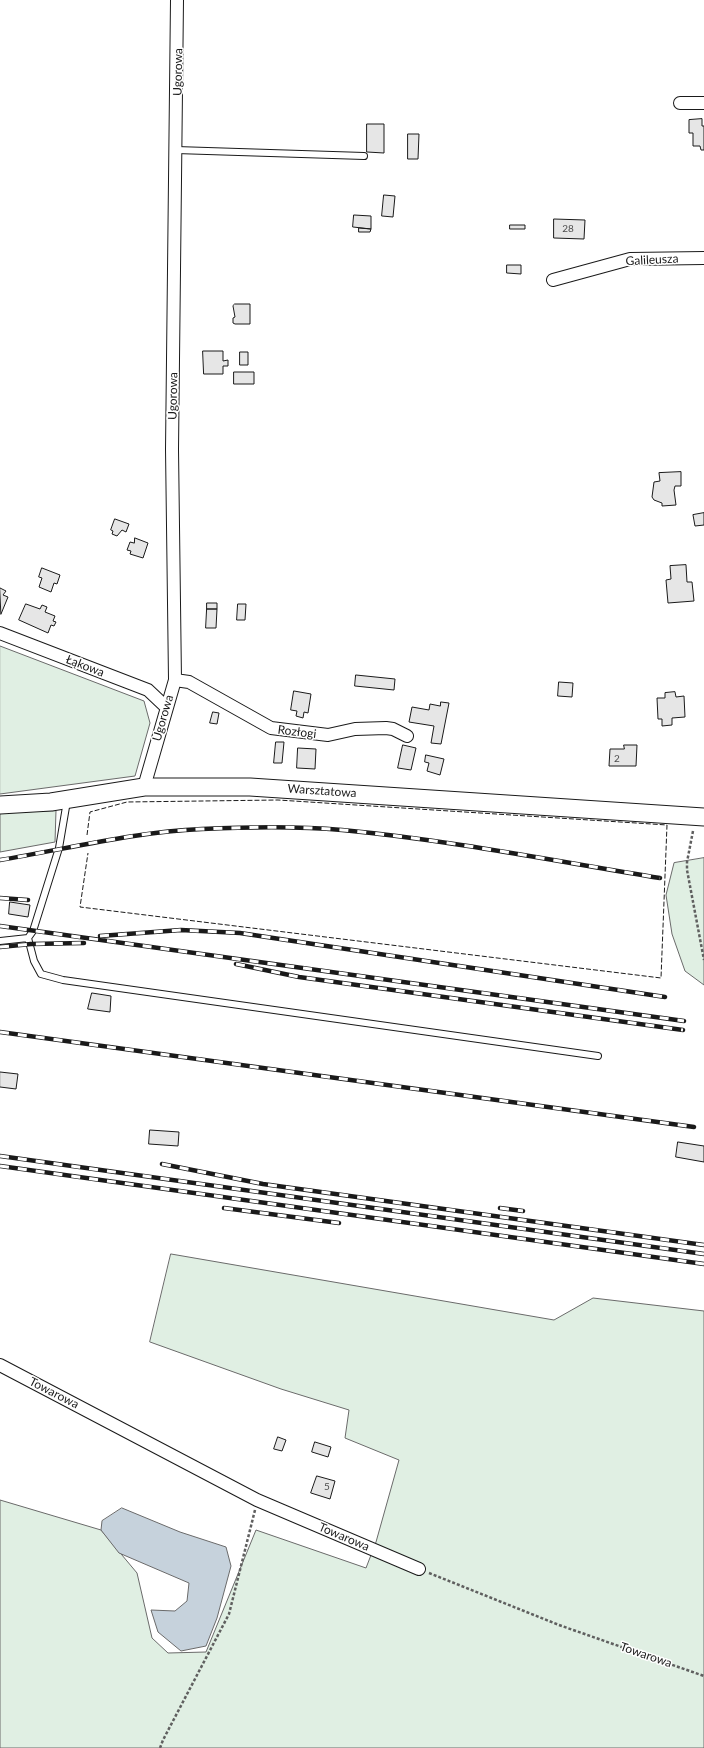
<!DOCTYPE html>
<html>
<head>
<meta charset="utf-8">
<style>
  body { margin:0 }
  canvas { display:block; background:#fff }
</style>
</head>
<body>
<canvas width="704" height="1748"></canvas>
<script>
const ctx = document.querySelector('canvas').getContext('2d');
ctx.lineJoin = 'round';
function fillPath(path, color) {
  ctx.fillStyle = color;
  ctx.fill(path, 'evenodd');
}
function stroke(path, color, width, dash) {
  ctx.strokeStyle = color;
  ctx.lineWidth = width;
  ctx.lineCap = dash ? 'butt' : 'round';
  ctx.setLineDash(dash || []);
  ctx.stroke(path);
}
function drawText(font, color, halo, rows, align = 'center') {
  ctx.font = font + ' Lato,sans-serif';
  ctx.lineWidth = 3;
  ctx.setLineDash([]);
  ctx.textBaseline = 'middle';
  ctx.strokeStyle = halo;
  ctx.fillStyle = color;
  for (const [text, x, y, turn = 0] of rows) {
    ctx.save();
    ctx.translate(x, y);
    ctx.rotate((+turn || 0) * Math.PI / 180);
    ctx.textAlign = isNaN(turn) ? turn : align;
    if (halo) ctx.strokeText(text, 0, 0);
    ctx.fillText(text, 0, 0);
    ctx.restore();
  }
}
const green = new Path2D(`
  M0,646L144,701L150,723L135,776L0,794Z
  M56,811L55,842L0,852V813Z
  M704,858V985L685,971L672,934L666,895L674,863Z
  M171,1254L554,1320L593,1298L704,1311V1748H0V1500L101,1530L137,1573L152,1638L168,1653L206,1652L256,1530L366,1568L376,1542L399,1460L345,1438L349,1410L281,1389L150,1342Z`);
fillPath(green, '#e0efe3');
stroke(green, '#6a6a6a', 1);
const water = new Path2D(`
  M122,1508L180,1532L226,1547L231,1566L217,1618L206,1646L181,1651L158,1632L151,1610L175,1611L187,1601L189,1583L119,1553L101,1530L102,1521Z`);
fillPath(water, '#c6d2dc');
stroke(water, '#6a6a6a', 1);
const building = new Path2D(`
  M702,119V126H704V150H701L700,146H693V133H689V120Z
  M367,124H384V153L367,152Z
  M408,134H419L418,159H408Z
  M384,195L395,196L393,217L382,216Z
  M354,215L371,216V229L353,227Z
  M554,219L585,220L584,239L554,238Z
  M510,225H525V229H510Z
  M359,228L371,229L370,232H359Z
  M507,265H521V274L507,273Z
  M235,304H250V324H235L233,323V318L235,317L233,306Z
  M203,351H223V361L228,360V366H223V374H204Z
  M240,352H248V365H240Z
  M234,372H254V384H234Z
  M681,472V486H675L674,490L676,505L662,506V503L654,500L652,497L654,482L660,481L659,473Z
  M704,513V525L695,526L693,515Z
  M115,519L129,524L126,532L122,530L117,536L112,534L113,531L111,530Z
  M135,538L148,543L143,558L130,554L131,551L127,550L130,542L134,543Z
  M686,565L687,582H692L694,601L668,603L666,580L671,579L670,566Z
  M42,568L60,575L57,584L54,583L51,592L39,587L42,578L39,577Z
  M0,588L6,591L3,595L8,597L1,614Z
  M207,603H217V609H207Z
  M26,604L40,609L42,605L47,607L45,612L55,616L53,621L56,622L54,626L51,625L48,633L19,620Z
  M238,604H246L245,620H237Z
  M207,609H217L216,628H206Z
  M356,675L395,679L394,690L355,686Z
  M559,682L573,683L572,697L558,696Z
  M294,691L311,694L308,713L304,712L303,718L296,716L297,711L291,710Z
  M675,692L676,697L684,696L685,717L672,718V725L662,726V719H658L657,698H665V693Z
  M441,702L449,703L441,744L431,743L434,726L409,722L412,707L429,710L430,704L440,706Z
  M213,712L219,713L217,724L210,723Z
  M276,742H284L282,763H274Z
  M403,745L416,748L411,770L398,768Z
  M624,745H637L636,766H609L610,749H624Z
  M298,748L316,749L315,769L297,768Z
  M426,755L444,759L440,775L427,771L429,763L425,762Z
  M10,902L30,905L28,917L9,914Z
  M92,993L111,996L110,1012L88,1009Z
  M0,1072L18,1074L16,1089L0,1087Z
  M150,1130L179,1132L178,1146L149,1144Z
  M678,1142L704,1146V1162L676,1157Z
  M278,1437L286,1440L282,1451L274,1449Z
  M315,1442L331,1447L328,1457L312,1452Z
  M317,1476L335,1481L330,1499L311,1493Z`);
fillPath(building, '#e6e6e6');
stroke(building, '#1a1a1a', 1);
const lane = new Path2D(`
  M176,150L364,156
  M28,938L34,961L41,974L63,980L598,1056
  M0,941L28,938L33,931L59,848L67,801`);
const street = new Path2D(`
  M680,103H704
  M553,280L630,259L704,258
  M0,633L148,690L166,707
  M175,680L189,682L271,728L328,735L355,729L386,728L393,729L407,736
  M144,787L175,680L172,449L177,0
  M0,1365L257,1500L419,1569`);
const secondary = new Path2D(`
  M0,805L51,802L144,787H250L704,817`);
stroke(lane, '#1a1a1a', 8);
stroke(street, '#1a1a1a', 14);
stroke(secondary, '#1a1a1a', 19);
stroke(new Path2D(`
  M693,831L687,862V870L704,960
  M429,1573L559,1625L704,1676
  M160,1748L163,1740L229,1614L255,1510`), '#5f5f5f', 2.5, [3, 2]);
stroke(lane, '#fff', 6);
stroke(street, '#fff', 12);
stroke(secondary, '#fff', 17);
const rail = new Path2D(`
  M0,860C67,849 133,832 202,829C248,827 296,826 342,830C449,840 555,861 660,878
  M0,898L28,900
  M0,926L684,1021
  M100,936L181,930L240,933L665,997
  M0,947L31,944L84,943
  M236,964L299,977L683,1030
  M0,1032L694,1127
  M0,1156L704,1254
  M162,1164L263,1184L704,1245
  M0,1166L704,1264
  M224,1208L339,1223
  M500,1208L523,1211`);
stroke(rail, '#1a1a1a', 4.5);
stroke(rail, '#fff', 3, [9]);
stroke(new Path2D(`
  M87,835L90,812L127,802L278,800L667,825L661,978L80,907L88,853`), '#1a1a1a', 1, [5, 2]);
drawText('10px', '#4d4d4d', null, [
  ["28",568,229],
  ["2",617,759],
  ["5",327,1487]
]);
drawText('12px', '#1a1a1a', '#fff', [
  ["Ugorowa",178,72,-89],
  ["Galileusza",652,260,-3],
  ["Ugorowa",173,396,-89],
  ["Łąkowa",85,666,21],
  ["Ugorowa",163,718,-74],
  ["Rozłogi",297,732,7],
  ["Warsztatowa",322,791,4],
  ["Towarowa",54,1393,27],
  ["Towarowa",344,1537,23],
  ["Towarowa",646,1655,19]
]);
</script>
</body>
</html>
